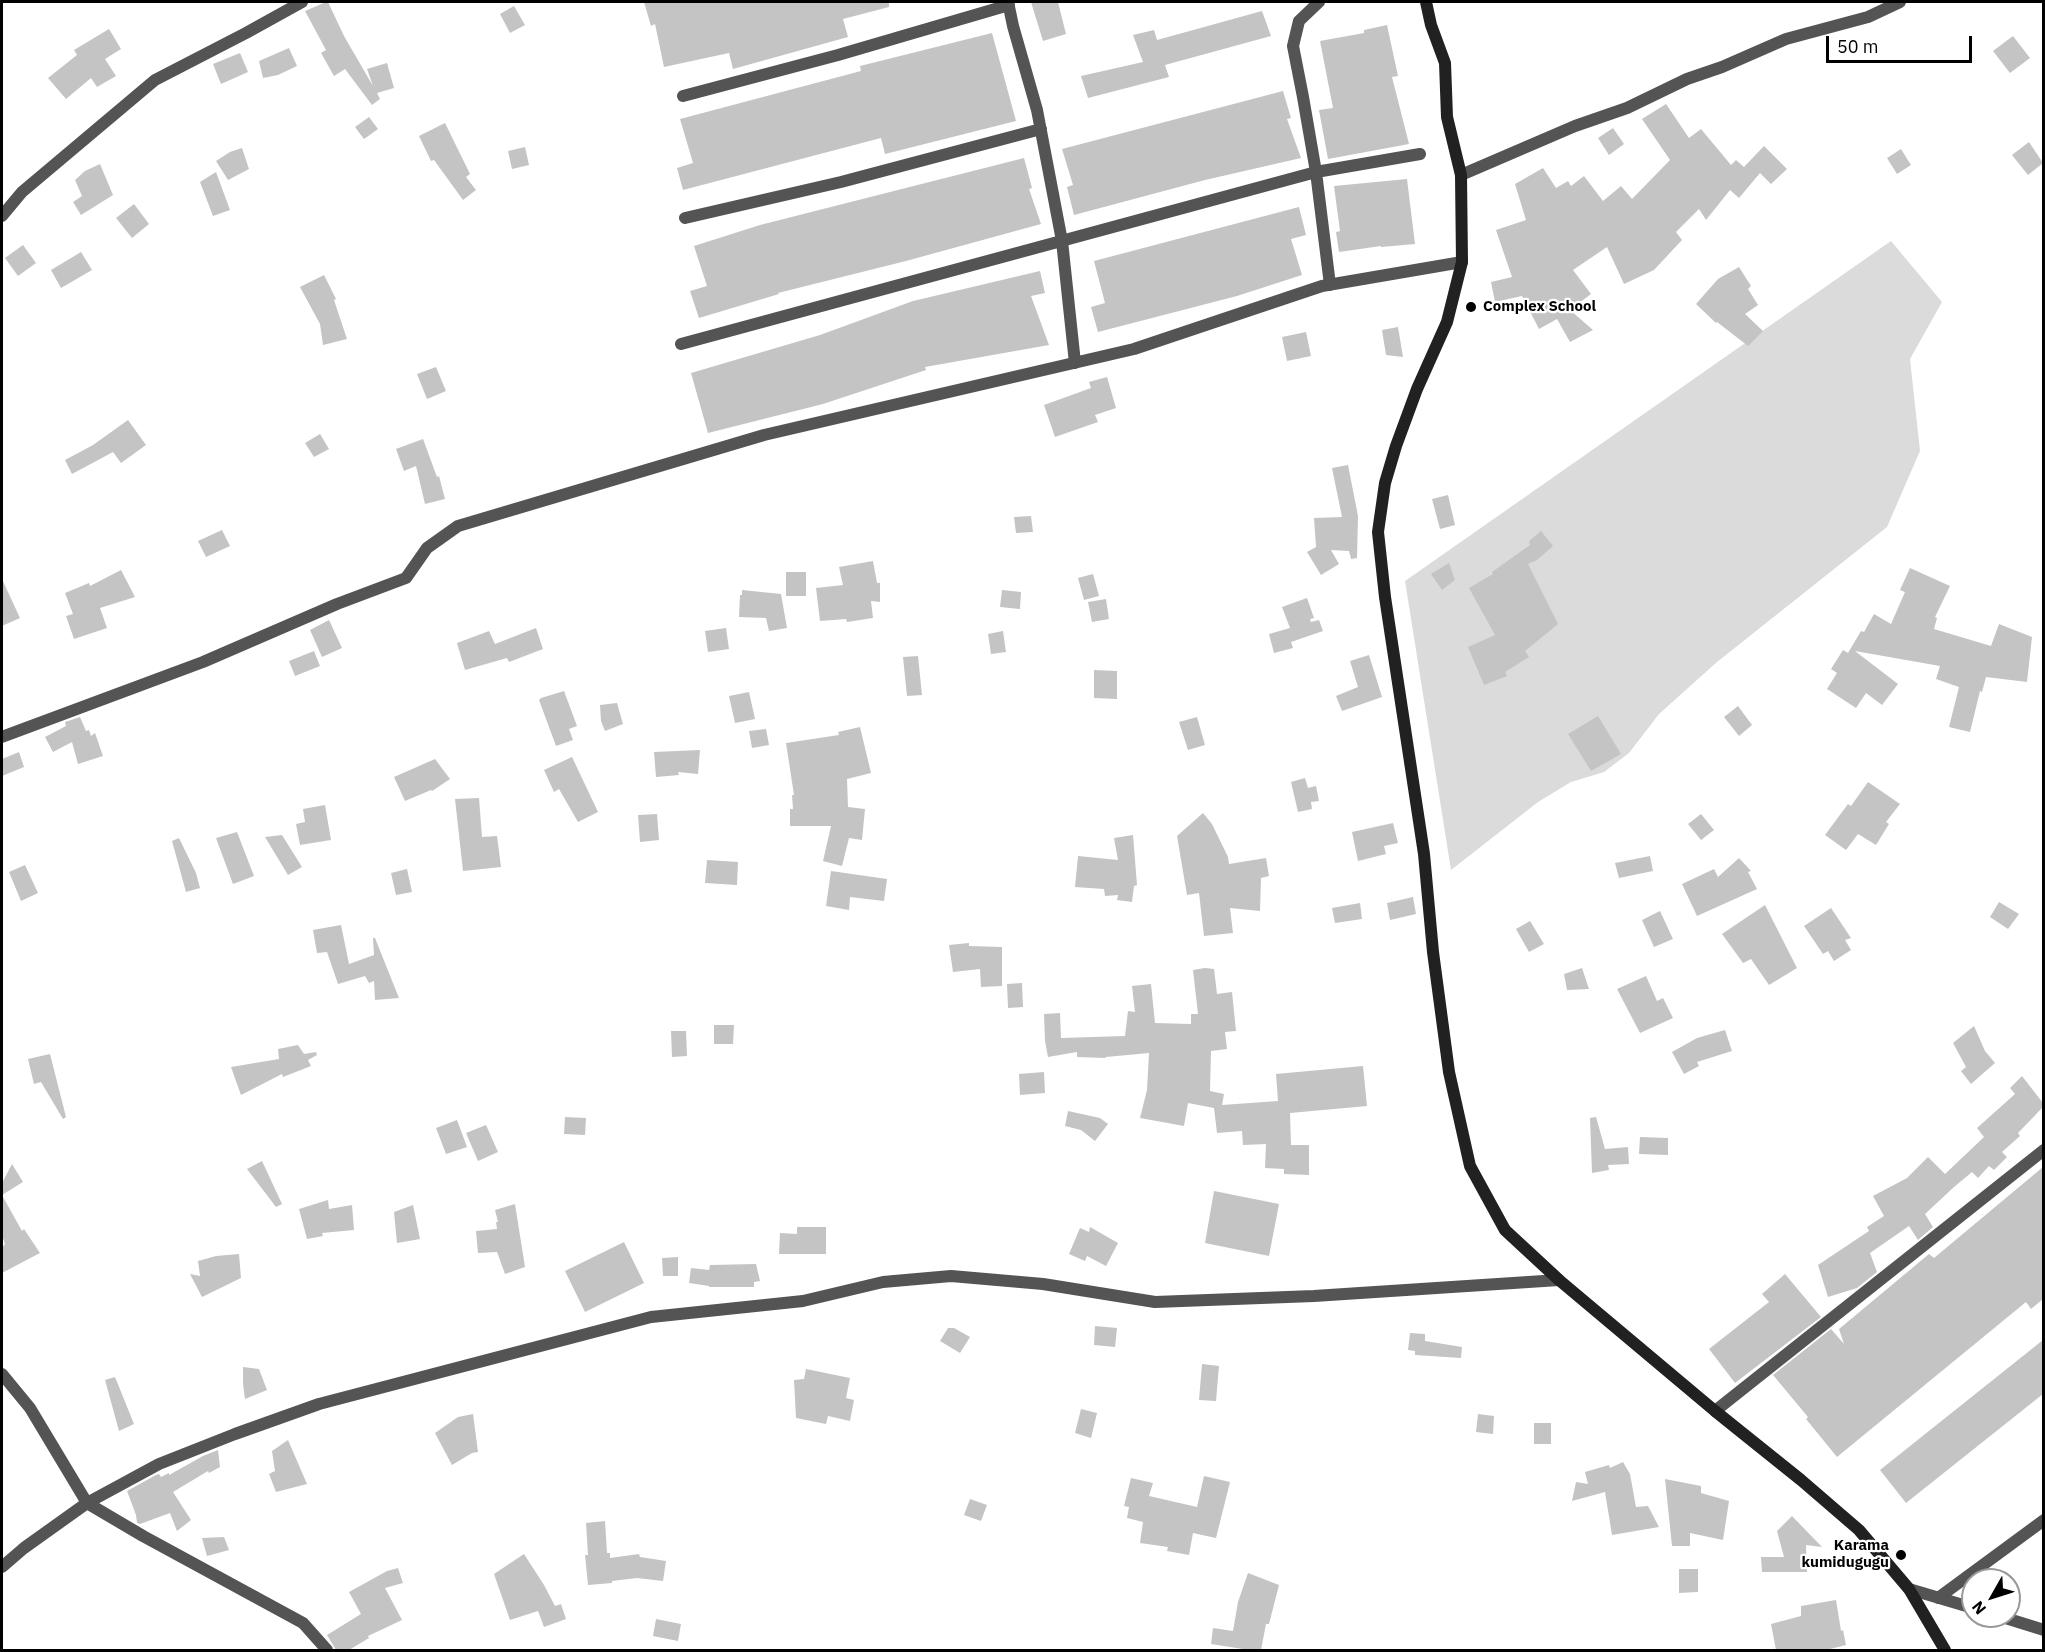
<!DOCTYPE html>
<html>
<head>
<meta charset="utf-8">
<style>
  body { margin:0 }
  #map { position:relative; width:2045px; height:1652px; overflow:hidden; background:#fff; font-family:"IBM Plex Sans",sans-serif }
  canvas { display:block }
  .frame { position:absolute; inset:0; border:3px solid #000; pointer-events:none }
  .north { position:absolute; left:1961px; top:1568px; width:60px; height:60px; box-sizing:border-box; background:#fff; border:2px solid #999; border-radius:50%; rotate:231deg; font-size:16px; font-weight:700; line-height:24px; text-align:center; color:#000 }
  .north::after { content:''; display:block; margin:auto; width:21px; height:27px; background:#000; clip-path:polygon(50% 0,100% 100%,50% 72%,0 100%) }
  .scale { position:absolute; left:1826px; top:36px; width:146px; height:27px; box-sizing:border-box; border:3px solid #000; border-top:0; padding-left:8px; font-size:18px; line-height:21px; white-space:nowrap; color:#000; -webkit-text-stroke:4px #fff; paint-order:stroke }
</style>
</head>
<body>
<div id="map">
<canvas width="2045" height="1652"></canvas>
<div class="frame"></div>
<div class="north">N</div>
<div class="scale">50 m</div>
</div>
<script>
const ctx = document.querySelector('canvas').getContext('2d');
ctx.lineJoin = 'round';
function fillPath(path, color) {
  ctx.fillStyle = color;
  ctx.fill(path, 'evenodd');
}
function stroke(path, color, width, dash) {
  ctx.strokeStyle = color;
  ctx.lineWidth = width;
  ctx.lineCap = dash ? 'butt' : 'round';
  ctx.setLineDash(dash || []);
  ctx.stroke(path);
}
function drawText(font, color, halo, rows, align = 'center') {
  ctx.font = font + ' "IBM Plex Sans",sans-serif';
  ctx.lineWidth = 4.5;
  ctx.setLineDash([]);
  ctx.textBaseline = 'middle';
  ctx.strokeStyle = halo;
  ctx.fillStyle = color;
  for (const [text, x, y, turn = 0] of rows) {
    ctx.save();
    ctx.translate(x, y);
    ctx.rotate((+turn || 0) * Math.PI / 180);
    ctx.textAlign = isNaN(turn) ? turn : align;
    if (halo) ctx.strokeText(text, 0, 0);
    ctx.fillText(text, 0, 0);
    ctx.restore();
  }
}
fillPath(new Path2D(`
  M1891,241L1942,302L1910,359L1920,451L1887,527L1717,662L1659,714L1629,753L1604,772L1571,782L1538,802L1451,870L1405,581Z`), '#dbdbdb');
fillPath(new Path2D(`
  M326,2H328L344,36L373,86L367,69L387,63L394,88L377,93L380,99L372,105L345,69L334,76L321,53L326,50L305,11Z
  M644,2H889V7L843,19L848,37L733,69L729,53L664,67L655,24L651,26Z
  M1031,2H1058L1066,34L1043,41Z
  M514,6L525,25L510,33L500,14Z
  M1262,11L1271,36L1165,65L1169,77L1088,98L1081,76L1143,62L1133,35L1154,30L1157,40Z
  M1387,25L1398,76L1392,77L1409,144L1328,159L1319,110L1333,108L1320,41L1364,33V30Z
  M109,29L121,49L105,59L116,76L97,87L91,78L66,99L48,78L77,55L74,50Z
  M992,33L1016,121L885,154L881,138L683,190L677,168L693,163L680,119L861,71L860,66Z
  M2013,36L2030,58L2010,73L1993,51Z
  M289,48L297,66L278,75L263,78L259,61Z
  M240,53L248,72L221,84L213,64Z
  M1283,91L1291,118L1287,119L1301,158L1205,180L1074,215L1067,187L1073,185L1062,149Z
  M1666,104L1689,138L1701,129L1731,165L1736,160L1744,167L1764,146L1787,169L1771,184L1760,173L1739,198L1730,190L1706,220L1699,209L1676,232L1682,240L1654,270L1624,284L1607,247L1573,270L1591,294L1570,310L1593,330L1570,342L1557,319L1539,329L1522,296L1495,302L1491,282L1512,277L1496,230L1526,220L1515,184L1543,168L1556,188L1568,181L1571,186L1584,176L1603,201L1621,186L1632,199L1670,160L1642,119Z
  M369,117L378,129L364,139L355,127Z
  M445,123L470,174L466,177L476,190L463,200L434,160L431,161L419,136Z
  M1613,128L1624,144L1609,155L1598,138Z
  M2029,142L2043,163L2028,175L2012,155Z
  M525,147L529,165L512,169L508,151Z
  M242,148L249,169L228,180L216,161L230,152Z
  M1901,149L1911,165L1897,174L1887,158Z
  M1024,158L1032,188L1029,189L1041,224L906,261L778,293L779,294L699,318L690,291L707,286L694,246L760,225Z
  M100,164L113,195L81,215L73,202L82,196L75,180L85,171Z
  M216,172L230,210L213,216L200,182Z
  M1407,179L1415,244L1381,247V246L1339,252L1336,232L1340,231L1334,186Z
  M134,204L149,224L132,238L116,218Z
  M1299,207L1306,235L1291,239L1302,275L1237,296L1098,332L1091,307L1105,303L1094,261Z
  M23,245L36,263L18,276L5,258Z
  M81,252L92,270L61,288L51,270Z
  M1739,267L1751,286L1748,289L1758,305L1745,314L1763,331L1748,346L1717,322L1716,323L1696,304L1718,279Z
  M1040,271L1045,293L1031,296L1049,345L925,367L926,370L823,404L708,433L691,373L820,335L913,301Z
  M324,275L336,299L334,300L347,339L323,345L320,324L300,287Z
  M1398,327L1403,357L1386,355L1382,330Z
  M1306,332L1311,356L1287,361L1282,337Z
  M436,367L446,391L427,399L417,374Z
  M1107,377L1116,408L1095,415L1098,422L1055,437L1044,405L1091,388L1089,382Z
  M128,420L146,445L121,463L113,452L72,474L65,460L93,445Z
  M320,434L329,449L314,457L305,443Z
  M423,439L437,477L439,476L445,499L425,504L416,466L404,471L396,449Z
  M1348,465L1358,516L1357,558L1351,559L1349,551L1331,550L1339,564L1321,575L1307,552L1316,547L1314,518L1342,517L1332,468Z
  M1448,495L1455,525L1440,529L1432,499Z
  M1031,516L1033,532L1016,533L1014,517Z
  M222,530L230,546L206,557L198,541Z
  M1541,531L1553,546L1537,560L1528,564L1558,624L1525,651L1529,657L1505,672L1507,676L1484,685L1468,647L1495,635L1469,588L1493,574L1492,572L1530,545L1529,541Z
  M873,561L877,583H880V602L871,601L873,618L847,622L846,619L820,621L816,588L843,585L839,567Z
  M1449,563L1455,580L1442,590L1431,574Z
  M1910,568L1950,586L1935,617L1937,618L1934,629L1991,646L1999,624L2032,637L2027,682L1986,677L1982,692L1980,691L1970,732L1949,727L1959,687L1936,679L1940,666L1855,651L1898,684L1882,705L1866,693L1856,708L1827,689L1837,673L1831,669L1843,650L1848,653L1861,631L1864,632L1874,614L1891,624L1905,592L1900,590Z
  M121,570L135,597L100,608L107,628L74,639L66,616L73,614L65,593L89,583L90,586Z
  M786,572H806V596H786Z
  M1093,574L1099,596L1084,600L1078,578Z
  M2,579L20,618L2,626Z
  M742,590L781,594L787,628L769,631L766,618L739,617L740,595H742Z
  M1002,590L1021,592L1020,609L1000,607Z
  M1307,598L1314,618L1310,619L1311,622L1319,620L1323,631L1291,642L1293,648L1274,653L1269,634L1290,628L1282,607Z
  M1106,599L1109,619L1092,622L1088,602Z
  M329,620L342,648L322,657L310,630Z
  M536,628L543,649L509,662L507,658L465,670L457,643L489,631L495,644Z
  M726,628L729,649L708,652L705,631Z
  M1003,631L1006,652L991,654L988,634Z
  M314,651L320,666L295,676L289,661Z
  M1369,655L1382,697L1342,711L1336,696L1358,687L1350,661Z
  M918,656L922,695L907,696L903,657Z
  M1094,670L1117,671V699L1094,698Z
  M564,691L577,726L569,729L573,740L556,746L539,700L541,698Z
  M749,692L755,719L735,723L729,696Z
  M617,703L623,724L605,731L601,721L600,705Z
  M1738,706L1752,725L1739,736L1724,717Z
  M1598,716L1621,754L1591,771L1568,734Z
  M80,717L86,731L89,730L91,736L95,733L103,756L78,764L72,742L53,752L45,737L66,726L65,722Z
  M1197,717L1205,745L1188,750L1179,722Z
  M860,727L871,773L847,779L848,807L865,809L862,840L849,838L842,866L823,861L831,826H790V809H793L792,795H794L786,743L839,735L838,732Z
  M766,729L769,745L752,748L749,731Z
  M700,750L698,774L678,772L679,775L656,777L654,752Z
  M19,752L24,767L2,776V759Z
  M572,757L598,812L578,822L559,789L554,792L544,770Z
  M435,759L450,779L432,791L431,790L405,801L394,777Z
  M1305,778L1308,788L1316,786L1319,801L1311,802L1312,809L1298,812L1291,782Z
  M1868,782L1900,804L1886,822L1889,824L1876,845L1858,834L1846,850L1825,835L1848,804L1851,806Z
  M479,798L482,837L497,836L501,867L463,871L455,799Z
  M325,805L331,840L300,845L296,824L305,822L303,809Z
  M1203,813L1212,824L1228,857L1229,864L1266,858L1269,876L1261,878L1260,911L1230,908L1233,933L1204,936L1199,893L1187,895L1177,836Z
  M657,814L659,840L640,842L638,815Z
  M1701,814L1714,830L1701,840L1688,824Z
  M1393,823L1398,843L1384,846L1386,854L1358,861L1352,832Z
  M237,832L254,876L233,884L216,838Z
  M282,835L302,867L288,875L265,837Z
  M1133,835L1137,885L1134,886L1132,902L1117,900L1118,895L1105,896L1104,889L1075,887L1078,856L1118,860L1114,838Z
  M179,838L196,873L200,888L186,892L172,841Z
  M1650,856L1653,871L1619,878L1615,863Z
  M1739,858L1751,871L1748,872L1757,889L1697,916L1682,884L1714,869L1718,877Z
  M707,860L738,862L737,885L705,883Z
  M25,865L38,893L21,901L9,872Z
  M407,869L412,892L396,895L391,873Z
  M831,871L887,879L884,901L850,897L849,910L826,906Z
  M1413,897L1416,914L1390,920L1387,903Z
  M1999,902L2019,914L2008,929L1990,917Z
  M1360,903L1362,919L1335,923L1332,908Z
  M1765,905L1797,968L1769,985L1751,959L1743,963L1722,934Z
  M1831,908L1851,938L1845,940L1851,950L1834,961L1828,951L1823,954L1804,926Z
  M1660,911L1673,939L1654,947L1642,920Z
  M1530,921L1544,944L1529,952L1516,929Z
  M341,925L349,964L374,955L373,938H375L399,998L375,1000L374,981L369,983L365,976L338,984L327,952L317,953L313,930Z
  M969,943V946L1002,947V986L981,987L980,969L953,972L949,945Z
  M1205,968L1214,969L1217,994L1232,992L1236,1031L1225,1032L1227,1049L1211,1051L1210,1091L1224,1094L1222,1105L1278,1101L1276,1074L1363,1066L1367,1106L1290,1113L1291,1145H1309V1175L1284,1174V1169L1265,1168L1266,1144L1243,1145L1242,1131L1217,1133L1214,1108L1188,1103L1184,1126L1140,1118L1147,1090L1149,1053L1106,1057L1105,1058L1077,1057V1052L1048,1057L1045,1041L1044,1014L1060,1013L1061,1038L1125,1036L1128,1011L1135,1012L1132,986L1151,984L1155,1023L1191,1024V1014H1198L1193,970Z
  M1582,968L1589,989L1567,990L1564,974Z
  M1646,976L1657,1001L1663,998L1673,1018L1640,1033L1617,989Z
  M1022,983L1023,1007L1008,1008L1007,984Z
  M714,1025H734L733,1044H714Z
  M1974,1026L1985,1051L1995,1063L1971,1084L1961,1071L1966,1067L1953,1043Z
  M1725,1030L1732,1051L1697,1062L1699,1066L1684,1074L1672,1052L1697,1038Z
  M671,1031H686L687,1056L672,1057Z
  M298,1045L304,1054L316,1052L317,1055L308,1060L311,1066L283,1077L282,1074L241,1095L231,1067L279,1059L278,1049Z
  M50,1054L66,1117L63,1119L41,1082L34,1084L28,1059Z
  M1044,1072L1045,1093L1020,1095L1019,1074Z
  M2022,1076L2043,1103V1107L2018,1133L2020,1136L2002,1152L2007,1157L1994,1170L1989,1166L1978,1178L1972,1172L1954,1187L1925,1214L1933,1227L1918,1240L1909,1226L1870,1253L1877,1272L1857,1288L1828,1297L1818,1265L1869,1231L1867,1227L1884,1216L1873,1196L1907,1178L1928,1157L1945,1174L1984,1137L1977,1128L2015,1094L2010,1088Z
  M1068,1111L1100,1118L1108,1124L1095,1141L1081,1130L1065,1126Z
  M565,1117L586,1118L585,1135L564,1134Z
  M1596,1117L1605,1149L1628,1147L1629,1164L1608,1165L1609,1170L1592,1173L1590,1118Z
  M457,1120L467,1147L446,1154L436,1128Z
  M486,1125L498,1152L478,1161L466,1133Z
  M1640,1137L1668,1138V1155L1639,1154Z
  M262,1161L282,1204L276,1207L247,1169Z
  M12,1164L23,1182L2,1195L22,1231L24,1229L40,1253L2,1273V1248L5,1244L2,1235V1183Z
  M2043,1167V1299L2031,1309L2026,1302L1837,1457L1806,1419L1808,1417L1773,1375L1831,1329L1844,1344L1839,1329L1929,1254L1934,1258Z
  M1214,1191L1279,1204L1269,1256L1205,1243Z
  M328,1200L329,1209L352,1205L354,1230L322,1233L323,1236L307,1239L299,1209Z
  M515,1204L525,1267L505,1274L497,1252L478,1253L476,1231L497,1229L496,1222H498L495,1210Z
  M413,1205L420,1239L397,1243L394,1212Z
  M797,1227H826V1254H779L780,1233L797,1234Z
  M1090,1227L1118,1243L1106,1266L1087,1256L1085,1261L1069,1254L1080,1228L1089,1232Z
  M624,1242L644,1283L585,1312L565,1271Z
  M239,1254L241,1278L202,1297L190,1274L200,1276L198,1261L216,1256Z
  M678,1257V1276H663L662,1258Z
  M756,1264L760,1281L754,1282V1287H709V1286L689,1283L691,1268L709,1270L710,1265Z
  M1785,1274L1821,1317L1735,1383L1709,1349L1769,1302L1762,1294Z
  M1095,1326L1117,1328L1115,1347L1094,1345Z
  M948,1328H954L970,1337L960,1353L940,1341Z
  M1410,1333L1425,1334V1341L1462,1347L1461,1358L1415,1355V1351L1408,1350Z
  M2043,1340V1394L1906,1503L1880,1470Z
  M1202,1364L1219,1366L1216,1401L1199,1400Z
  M243,1367L259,1369L267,1390L245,1399L243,1384Z
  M806,1369L850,1378L846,1398L854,1400L850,1421L828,1416L826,1424L796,1418L794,1380L804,1379Z
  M115,1377L134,1424L119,1431L105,1380Z
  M1081,1409L1097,1413L1091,1438L1075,1433Z
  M473,1414L478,1452L472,1453L452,1465L435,1433L458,1417Z
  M1478,1414L1494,1416L1493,1434L1476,1432Z
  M1534,1423H1551V1444H1534Z
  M288,1440L307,1484L276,1492L269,1474L275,1471L272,1451Z
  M218,1450L220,1467L209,1473L208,1471L173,1492L191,1520L177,1531L170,1513L140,1524L137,1523L136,1515L127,1491L156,1475L159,1474L161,1477L169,1473V1475L203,1456Z
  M1623,1462L1630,1474L1636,1507L1648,1506L1659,1527L1612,1535L1605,1492L1572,1501L1576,1482L1588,1484L1585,1472L1609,1465L1610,1468Z
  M1204,1476L1230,1482L1216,1538L1193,1533L1189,1555L1167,1551L1168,1547L1140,1543L1143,1522L1127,1518L1129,1507L1124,1506L1131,1478L1153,1483L1149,1496L1197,1507Z
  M1665,1479L1701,1486V1493L1729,1501L1723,1540L1690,1533V1546H1672Z
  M970,1499L987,1505L981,1521L964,1515Z
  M1792,1516L1822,1547L1806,1545L1807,1572H1762L1761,1557H1784L1777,1531Z
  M605,1521L607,1553H610V1558L639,1554L640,1557L666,1561L663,1581L637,1578L612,1581V1583L588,1585L585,1555H588L586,1523Z
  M224,1537L229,1550L207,1556L202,1538Z
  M524,1554L544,1585L555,1606L561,1604L566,1619L544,1627L538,1611L510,1620L494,1574Z
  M398,1568L403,1583L385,1588L402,1620L368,1636L369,1638L349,1650H336L327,1635L361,1614L349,1592L387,1571Z
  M1679,1569H1698V1592L1679,1593Z
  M1248,1573L1279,1585L1269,1624H1266L1261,1650H1242L1243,1649L1211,1644L1213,1628L1233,1631L1238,1602Z
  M1836,1600L1841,1631L1843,1630L1846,1645L1826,1650H1776L1771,1624L1801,1616V1606Z
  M656,1619L681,1624L678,1641L653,1636Z`), '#c4c4c4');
stroke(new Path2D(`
  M1008,2L1013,26L1037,110L1062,241L1075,363
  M1319,2L1299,21L1293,46L1303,97L1316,172L1420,154
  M683,96L838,55L1009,5
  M1461,175L1575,126L1627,108L1687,79L1722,67L1786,39L1868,17L1900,2
  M2,216L22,192L155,80L246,33L302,2
  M685,218L841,182L1041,129
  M681,344L1316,172L1330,285
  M2,737L203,662L337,604L406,578L427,548L458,526L764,435L1134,349L1322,286L1462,262
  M2,1374L30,1408L87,1503L143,1536L303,1623L327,1650
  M1715,1411L2044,1150
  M2,1567L24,1548L87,1503L159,1464L235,1434L319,1404L651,1317L803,1301L883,1282L951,1276L1043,1284L1155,1302L1314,1296L1559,1280
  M1909,1589L1973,1608
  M1938,1598L2044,1520
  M1999,1616L2044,1630`), '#545454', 12);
stroke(new Path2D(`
  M1426,2L1431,25L1445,63L1447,117L1461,175L1462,262L1447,322L1417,389L1396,446L1385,483L1378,532L1385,597L1424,854L1433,952L1449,1072L1470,1166L1505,1230L1559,1280L1715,1411L1801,1480L1859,1530L1909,1589L1945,1650`), '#212121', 12);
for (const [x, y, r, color] of [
  [1471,307,6,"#000"],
  [1901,1555,6,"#000"]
]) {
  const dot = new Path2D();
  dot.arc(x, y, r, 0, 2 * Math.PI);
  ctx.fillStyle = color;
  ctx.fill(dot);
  stroke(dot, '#fff', 2);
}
drawText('bold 15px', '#000', '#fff', [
  ["Complex School",1483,307],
  ["Karama",1889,1546,"right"],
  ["kumidugugu",1889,1563,"right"]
], 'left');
</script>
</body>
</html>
